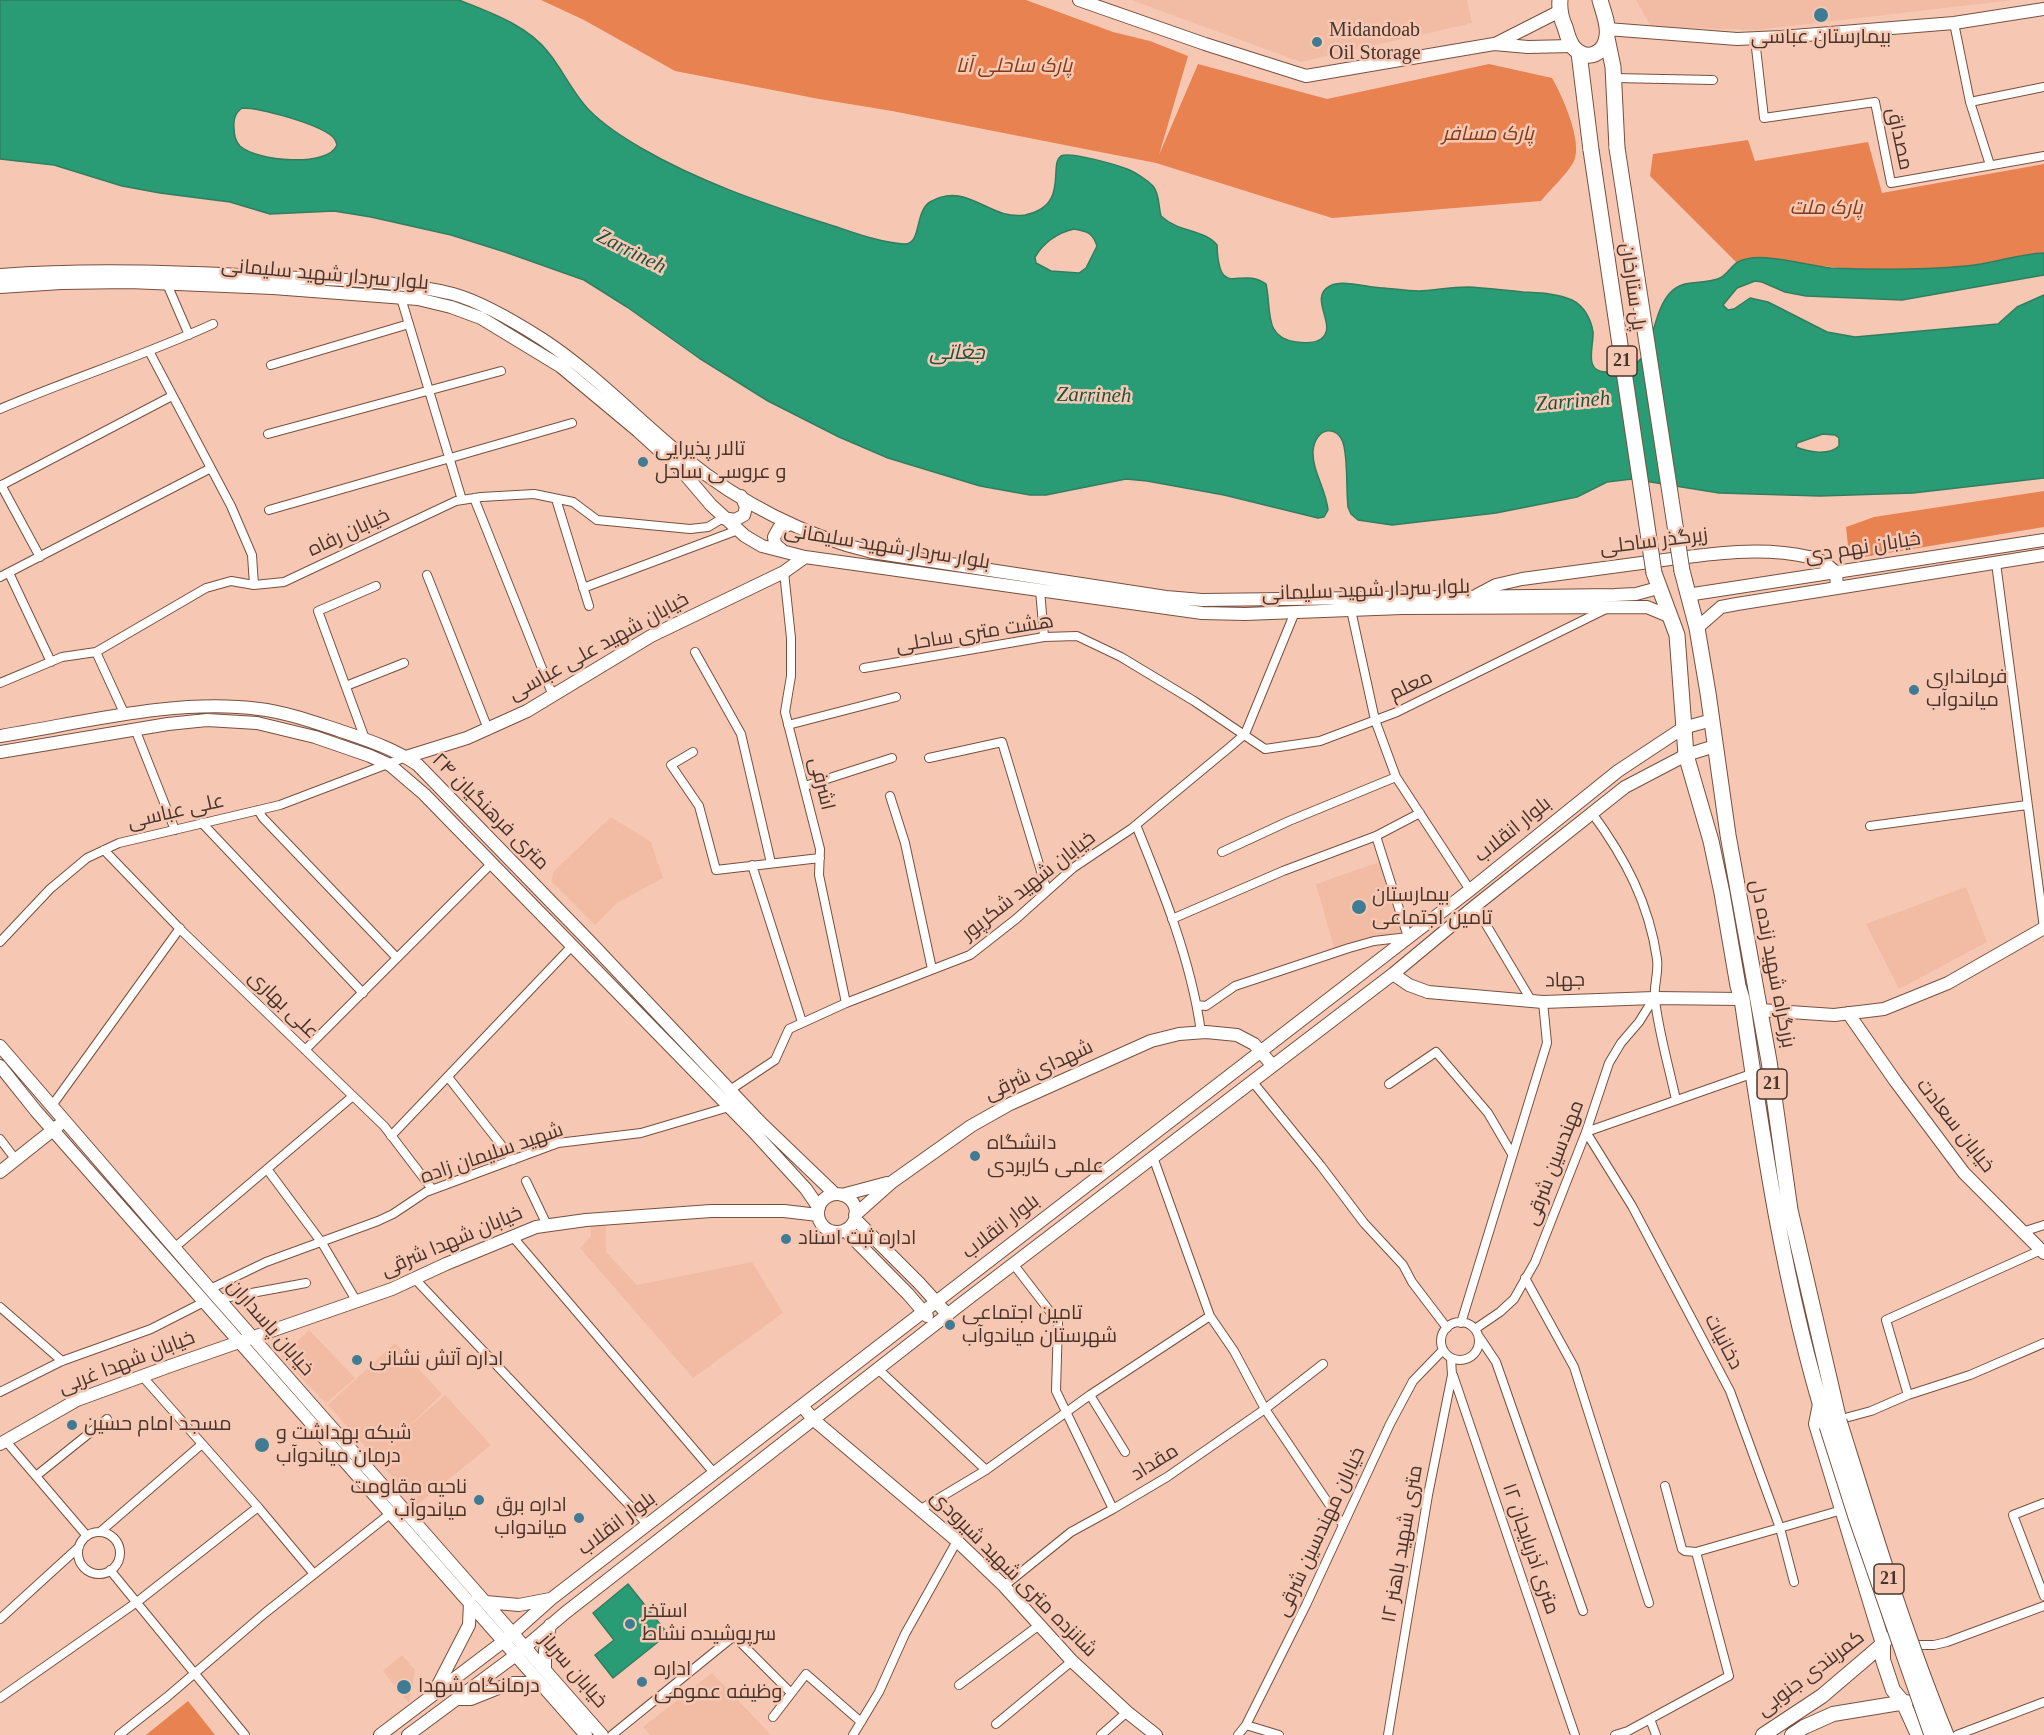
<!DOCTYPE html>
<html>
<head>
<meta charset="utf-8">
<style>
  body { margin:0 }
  canvas { display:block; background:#f6c8b3 }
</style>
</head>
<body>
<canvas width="2044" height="1735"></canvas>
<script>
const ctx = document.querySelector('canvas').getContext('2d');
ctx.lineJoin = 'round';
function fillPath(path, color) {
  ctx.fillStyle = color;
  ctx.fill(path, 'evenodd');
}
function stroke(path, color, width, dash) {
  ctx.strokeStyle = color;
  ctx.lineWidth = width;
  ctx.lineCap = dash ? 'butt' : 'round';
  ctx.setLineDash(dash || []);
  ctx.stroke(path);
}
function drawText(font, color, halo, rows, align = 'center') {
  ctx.font = font + ' "Times New Roman",Cairo,serif';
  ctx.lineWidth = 5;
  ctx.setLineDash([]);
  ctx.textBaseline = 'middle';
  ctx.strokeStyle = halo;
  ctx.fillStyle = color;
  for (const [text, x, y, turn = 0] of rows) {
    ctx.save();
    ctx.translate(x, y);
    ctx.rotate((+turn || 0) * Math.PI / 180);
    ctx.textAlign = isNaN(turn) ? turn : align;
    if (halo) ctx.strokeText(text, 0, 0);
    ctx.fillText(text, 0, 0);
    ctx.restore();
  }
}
fillPath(new Path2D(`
  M1131,0H1467L1472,23L1301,62Z
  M1636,0H2013L1756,30L1651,27Z
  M611,817L651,842L663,878L617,903L595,925L551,881L554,871Z
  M1380,862L1402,931L1334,948L1316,884Z
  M1966,887L1987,942L1899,989L1866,924Z
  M606,1224V1252L637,1285L752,1262L783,1313L693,1378L580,1248L591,1236V1225Z
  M309,1330L355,1378L326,1403L281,1357Z
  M395,1343L442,1394L404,1431L445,1395L491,1445L417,1505L328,1405Z
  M402,1655L415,1670L409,1703L383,1671Z
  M712,1673L771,1735H650L643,1727Z`), '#f1bba4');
fillPath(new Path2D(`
  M541,0H1026L1113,32L1150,41L1188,56L1159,155L1198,64L1327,99L1489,64L1552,78C1562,95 1583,142 1574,161C1569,172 1549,191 1541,201L1332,218L1156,163L892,111L819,99L675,71L584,20Z
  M1748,140L1755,161L1868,142L1882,193L2044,164V253C2018,254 1993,263 1967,266C1894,275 1821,267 1748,258L1737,263L1650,176L1653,154Z
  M2044,491V527L1864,557L1849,555L1846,527L1874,517Z
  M188,1701L215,1735H146Z`), '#e98251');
const water = new Path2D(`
  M0,0H459C489,12 527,25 548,52C563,70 573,94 590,111C605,126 623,137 641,148C698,181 759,202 821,222C848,230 875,242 904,244C922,245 914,212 930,202C967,180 989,221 1025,215C1070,206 1048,165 1061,156C1069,151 1117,165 1127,169C1135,172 1147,180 1153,186C1160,195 1158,205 1161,216C1179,233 1204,229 1217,245C1219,302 1240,265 1266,284C1272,310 1263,338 1296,342C1304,343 1314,344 1321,339C1339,326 1307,298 1330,286C1342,279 1370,288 1384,288C1395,289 1407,291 1419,291C1435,290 1452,287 1468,287C1487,288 1505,290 1523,292C1539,293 1556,293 1572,300C1584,306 1591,319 1593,332C1594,346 1583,372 1606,372C1659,374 1646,322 1669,294C1684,277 1702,286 1720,278C1727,275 1731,266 1738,262C1760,250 1806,266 1831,268C1876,270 1921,270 1966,266C1992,264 2017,254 2044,253V275L1902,300L1806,296L1785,292L1762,282L1755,281L1737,288L1723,305L1728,310L1734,309L1750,298L1768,302L1827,332L1855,337L1998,324L2017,307L2044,295V478L1913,493L1820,496L1719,493L1632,479L1607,482L1577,497L1496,513L1392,525L1358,520L1351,514L1348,507C1346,487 1348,465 1344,446C1339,423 1315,427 1313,451C1312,471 1326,489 1328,510L1324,517L1318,518L1224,495L1147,481L1126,479L1046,495H1030L980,486L888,458L839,437L768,401L699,358L627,307L584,280L505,252L451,235L371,217L334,211L270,214L230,202L160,193L122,186L54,165L0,159ZM242,108C261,108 319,124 333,137C336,140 336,141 337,145C328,168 256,161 240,146C235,141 234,135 234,128C233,120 235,113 242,108ZM1074,229C1087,231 1093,233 1097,246L1086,268L1079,273L1051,271L1036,263L1035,257C1044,242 1057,233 1074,229ZM1823,434L1835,435L1839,438V446C1829,456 1808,452 1796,447L1797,443Z
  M628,1584L668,1634L613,1678L595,1655L614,1640L593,1613Z`);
fillPath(water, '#299c76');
stroke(water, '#327d60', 1.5);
const street = new Path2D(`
  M1954,23L1970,102L1990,165
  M1755,39L1764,118L1875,102L1891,183L2044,156
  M1614,78L1713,80
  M1970,102L2044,87
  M167,284L189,335
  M401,298L462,500
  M149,351L231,506L252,555L254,585
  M271,365L409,324
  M0,409C70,379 143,356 213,324
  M268,434L501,371
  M1,485L40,557
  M0,486L172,396
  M474,498L553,696
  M556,499L589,606
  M269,510L572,423
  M1996,563L2044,928
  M784,572L791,638V676L785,712L820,849L819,875L846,1003
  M9,573L51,662
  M427,575L488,729
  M0,577L211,468
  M583,588L738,530
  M1040,590L1044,637
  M1351,610L1375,720L1396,777L1470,890
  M96,652L125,715
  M695,652L741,734L771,863
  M864,668L1044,637L1077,636L1121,657L1194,701L1265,749L1320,741L1397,712L1606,609
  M0,683L62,657L96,652L206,588L231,581L254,585L284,582L456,501L481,497L534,494L573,502L597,520L690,529L708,527L723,518
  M346,686L404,663
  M788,725L896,697
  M135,729L175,830
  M365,739L318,611L376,586
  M693,752L671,765L699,806L716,870L820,858
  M929,758L1002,742L1047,891
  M805,786L892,758
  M890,796L905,843L932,969
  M258,810L263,818L397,958
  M1592,813C1625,858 1649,903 1657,959C1659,973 1653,987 1655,1000C1659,1034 1669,1067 1676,1100
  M202,823L363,993
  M1136,825C1163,891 1191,960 1201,1032
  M1870,826L2027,805
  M104,850L182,931L384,1126L432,1189
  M1222,852L1289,821L1396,777
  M752,865L802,1022
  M1475,906L1531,1000
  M1172,919L1283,871L1376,836L1420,813
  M0,942L50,889L87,858L119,843L280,805L406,757
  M1197,1005L1206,1006L1235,986L1349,948L1374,941L1408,937L1376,836
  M305,1050L492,863
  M1754,1073L1586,1132L1632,1206L1730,1391L1780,1528L1794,1582
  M448,1077L513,1160
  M1252,1081L1321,1166L1364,1223L1403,1265L1412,1282L1447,1328
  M1389,1084L1436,1052L1488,1113L1512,1154
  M730,1090L775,1060L789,1029L846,1003L970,955L1016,919L1073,868L1131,829L1230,747L1245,734L1295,612
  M51,1107L180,928
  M391,1136L572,946
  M0,1139L16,1160
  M1153,1157L1210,1316L1234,1351L1265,1409L1343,1525
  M267,1169L322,1243L357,1302
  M526,1181L547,1225
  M2022,1232L2044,1225
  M512,1236L715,1474
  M174,1248L353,1096
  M1014,1265L1058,1322L1056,1391L1113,1509
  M414,1278L648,1525
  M1525,1278L1574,1367L1649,1603
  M210,1289L266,1262L378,1221L393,1214L426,1192L558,1143L641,1133L729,1107
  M219,1299L306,1283
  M0,1307L62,1361
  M1441 1341a19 19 0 1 1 38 0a19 19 0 1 1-38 0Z
  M1461,1323L1547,1043L1543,1002
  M1475,1329L1500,1312L1514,1299L1535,1262L1586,1132L1609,1063L1621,1043L1639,1022L1654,998
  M1480,1338L1496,1362L1583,1611
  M879,1370L986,1470
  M1453,1375L1575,1735
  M142,1376L258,1507L314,1574
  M0,1392L62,1361L151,1329L204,1302
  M1090,1395L1125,1452
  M1908,1395L1886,1320L2041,1250
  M1845,1418L1871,1411L1908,1395L1970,1375L2044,1343
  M5,1440L87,1536
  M36,1476L107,1419
  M1665,1486L1682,1549L1685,1551L1696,1552
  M2044,1503L2013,1515L2044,1596
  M921,1509L986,1470L1090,1395L1210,1316
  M100,1532L202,1444
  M78 1553a21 21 0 1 1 42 0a21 21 0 1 1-42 0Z
  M110,1570L245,1735
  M1004,1586L1071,1532L1113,1509L1167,1477L1265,1409L1323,1364
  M0,1619L79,1547
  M1919,1645H1934L1947,1642L2044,1606
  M959,1685L1038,1626
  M0,1698L137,1602L258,1507
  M773,1717L806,1674L861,1722
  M1650,1719L1656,1735
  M996,1724L1072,1661
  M1246,1725L1279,1735
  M119,1735L167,1697L265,1613L391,1513
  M612,1735L734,1636L791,1693
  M853,1735L879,1692L905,1634L957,1541
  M1101,1735L1127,1712
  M1238,1735L1246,1725L1306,1605L1390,1424L1413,1381L1443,1350
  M1388,1735L1428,1495L1452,1375L1451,1359
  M1615,1735L1628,1731L1729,1676L1696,1552L1842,1510
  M1957,1735L2044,1702`);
const secondary = new Path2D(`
  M1079,0L1205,44L1306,76L1494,44L1528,47L1572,46
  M1607,29L1737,39L1781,37L1954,23L2044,9
  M1495,44L1560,11
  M0,275C94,268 188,272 282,277C338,280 398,280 453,294C482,302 517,323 542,339C594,373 638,420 686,459C740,503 805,536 872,552L1166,597L1202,600L1615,595L1636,594L1658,588
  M0,287L61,283L129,282L273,288L418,299L451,307L481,318L560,366L638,431L683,472L711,505L745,536L762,546L805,557L1202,613L1245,614L1402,608L1647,607L1671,617
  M723,518L735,520L744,515L746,507L741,496
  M783,551L775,544L774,537L779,528L791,524
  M1477,595L1496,585L1522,579C1564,573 1607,568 1649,562C1701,555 1758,545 1809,557C1821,559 1828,565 1836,573L1837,588
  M1687,595L2044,540
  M1697,628L1721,607L1737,604L2044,555
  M0,736C82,723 176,698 259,709C285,712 313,722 338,730C367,740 393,748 418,765L592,944L760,1122L835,1194
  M0,752L168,724L207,720L257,723L315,737L370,756L390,765L424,794L752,1130L806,1189L819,1208
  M406,757L467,738L527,711L651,636L784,572L805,557
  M1393,974L1409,985L1428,992L1543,1002L1654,998L1742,999
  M1760,1010L1834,1015L1884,1009L1948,983L2044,928
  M1848,1013L1896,1082L1964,1173L2044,1253
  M0,1046L210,1289L602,1735
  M0,1066L36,1111L586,1735
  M0,1172L58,1126
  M818 1213a19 19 0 1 1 38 0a19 19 0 1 1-38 0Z
  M842,1195L887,1183
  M855,1215L892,1182L971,1126L1010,1104L1151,1041L1179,1034L1206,1032L1237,1035L1254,1044L1272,1065
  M855,1219L919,1283L948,1315
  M845,1230L908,1294L927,1316
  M802,1406L814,1420L957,1541L1004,1586L1072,1661L1127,1712L1156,1735
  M0,1444L77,1400L170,1366L392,1289L446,1264L536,1227L586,1220L711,1211H784L818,1215
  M486,1602L519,1605L550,1599
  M545,1669V1651L550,1625
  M436,1689L469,1625L470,1602
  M457,1699H471L511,1683H540
  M380,1735L504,1641L551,1599L1470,890L1618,771L1683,728L1712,720
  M408,1735L516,1655L565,1613L961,1304L1393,974L1475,906L1625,787L1686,755L1715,746`);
const primary = new Path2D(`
  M1820,1404L1816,1424L1883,1644V1660L1893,1690L1903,1702L1918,1735
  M1763,1735L1822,1696L1883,1644L1886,1639
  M1792,1735L1804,1727L1833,1714L1906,1702`);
const highway = new Path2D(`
  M1560,0C1559,10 1561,18 1565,27C1567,34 1569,43 1574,48C1587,62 1605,54 1607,36C1609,25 1603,11 1600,0
  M1607,38L1613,67L1617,148
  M1579,53L1591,150
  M1682,571L1697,628L1708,693L1728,835L1769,1061L1790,1210L1839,1421
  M1654,573L1677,635L1686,755L1711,841L1722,893L1738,986L1742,999C1763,1143 1784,1288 1827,1426`);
stroke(street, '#78503e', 10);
stroke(secondary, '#78503e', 14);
stroke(primary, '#78503e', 16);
stroke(highway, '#78503e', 17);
stroke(street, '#fff', 8);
stroke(secondary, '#fff', 12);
stroke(primary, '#fff', 14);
stroke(highway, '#fff', 15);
const highwayBridge = new Path2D(`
  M1617,148L1682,571
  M1591,150L1654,573
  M1839,1421C1872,1526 1904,1633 1946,1735
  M1827,1426L1856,1517L1932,1735`);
stroke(highwayBridge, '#78503e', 17, []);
stroke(highwayBridge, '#fff', 15);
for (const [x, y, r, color] of [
  [1821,15,8,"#3f7c93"],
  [1317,42,6,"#3f7c93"],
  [643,462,6,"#3f7c93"],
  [1914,690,6,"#3f7c93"],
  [1359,907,8,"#3f7c93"],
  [975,1156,6,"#3f7c93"],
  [786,1239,6,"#3f7c93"],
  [950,1325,6,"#3f7c93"],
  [357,1360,6,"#3f7c93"],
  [72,1425,6,"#3f7c93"],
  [262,1445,8,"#3f7c93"],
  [479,1500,6,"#3f7c93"],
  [579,1518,6,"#3f7c93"],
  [630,1624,6,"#3f7c93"],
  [642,1682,6,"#3f7c93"],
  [404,1687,8,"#3f7c93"]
]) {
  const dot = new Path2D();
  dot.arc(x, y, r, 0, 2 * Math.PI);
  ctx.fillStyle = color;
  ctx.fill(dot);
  stroke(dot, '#f6c8b3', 2);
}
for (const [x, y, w] of [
  [1622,361,30],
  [1772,1084,30],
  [1889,1579,30]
]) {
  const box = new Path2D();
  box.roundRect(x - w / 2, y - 15, w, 30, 4.5);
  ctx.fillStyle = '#f6c8b3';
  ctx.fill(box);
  stroke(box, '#47342c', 1.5);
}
drawText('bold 18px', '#47342c', null, [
  ["21",1622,361],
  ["21",1772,1084],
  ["21",1889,1579]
]);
drawText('20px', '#47342c', '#f6c8b3', [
  ["Midandoab",1329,31],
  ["Oil Storage",1329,54],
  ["بیمارستان عباسی",1821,38,"center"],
  ["تالار پذیرایی",655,450],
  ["و عروسی ساحل",655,473],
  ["فرمانداری",1926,678],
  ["میاندوآب",1926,701],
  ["بیمارستان",1372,896],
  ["تامین اجتماعی",1372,919],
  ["دانشگاه",987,1144],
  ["علمی کاربردی",987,1167],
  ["اداره ثبت اسناد",798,1239],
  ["تامین اجتماعی",962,1314],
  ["شهرستان میاندوآب",962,1337],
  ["اداره آتش نشانی",369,1360],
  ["مسجد امام حسین",84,1425],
  ["شبکه بهداشت و",276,1434],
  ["درمان میاندوآب",276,1457],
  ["ناحیه مقاومت",467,1488,"right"],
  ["میاندوآب",467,1511,"right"],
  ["اداره برق",567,1506,"right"],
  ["میاندواب",567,1529,"right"],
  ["استخر",642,1612],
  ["سرپوشیده نشاط",642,1635],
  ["اداره",654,1670],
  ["وظیفه عمومی",654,1693],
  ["درمانگاه شهدا",418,1687]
], 'left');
drawText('italic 20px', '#7f3b17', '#f6c8b3', [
  ["پارک ساحلی آنا",1014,67],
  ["پارک مسافر",1488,135],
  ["پارک ملت",1826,209]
]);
drawText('20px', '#47342c', '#f6c8b3', [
  ["مصداق",1899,139,78],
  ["بلوار سردار شهید سلیمانی",325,275,5],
  ["پل ستارخان",1632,287,82],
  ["خیابان رفاه",349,533,-25],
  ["زیرگذر ساحلی",1654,542,-7],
  ["بلوار سردار شهید سلیمانی",887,547,9],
  ["خیابان نهم دی",1863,548,-9],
  ["بلوار سردار شهید سلیمانی",1366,591,-2],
  ["هشت متری ساحلی",975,634,-9],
  ["خیابان شهید علی عباسی",599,647,-29],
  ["معلم",1411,686,-25],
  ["اشرفی",821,784,76],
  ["علی عباسی",176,812,-13],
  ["۲۴ متری فرهنگیان",490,812,45],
  ["بلوار انقلاب",1513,830,-39],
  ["خیابان شهید شکرپور",1029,886,-38],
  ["بزرگراه شهید زنده دل",1772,964,79],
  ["جهاد",1565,981,-1],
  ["علی بهاری",283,1005,44],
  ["شهدای شرقی",1039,1071,-25],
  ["خیابان سعادت",1955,1126,52],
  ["شهید سلیمان زاده",492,1154,-19],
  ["مهندسین شرقی",1555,1163,-69],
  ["بلوار انقلاب",1001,1227,-38],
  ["خیابان شهدا شرقی",452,1242,-23],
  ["خیابان پاسداران",270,1328,49],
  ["دخانیات",1723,1342,62],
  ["خیابان شهدا غربی",127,1363,-21],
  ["مقداد",1155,1463,-32],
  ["بلوار انقلاب",617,1524,-37],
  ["خیابان مهندسین شرقی",1321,1532,-65],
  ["۱۲ متری شهید باهنر",1403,1544,-80],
  ["۱۲ متری آذربایجان",1530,1549,71],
  ["شانزده متری شهید شیرودی",1013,1574,45],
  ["خیابان سرباز",573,1671,49],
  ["کمربندی جنوبی",1811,1674,-37]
]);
drawText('italic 21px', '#19543f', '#f6c8b3', [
  ["Zarrineh",631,252,27],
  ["جغاتی",957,353],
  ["Zarrineh",1094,396,1],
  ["Zarrineh",1573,402,-5]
]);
</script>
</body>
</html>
